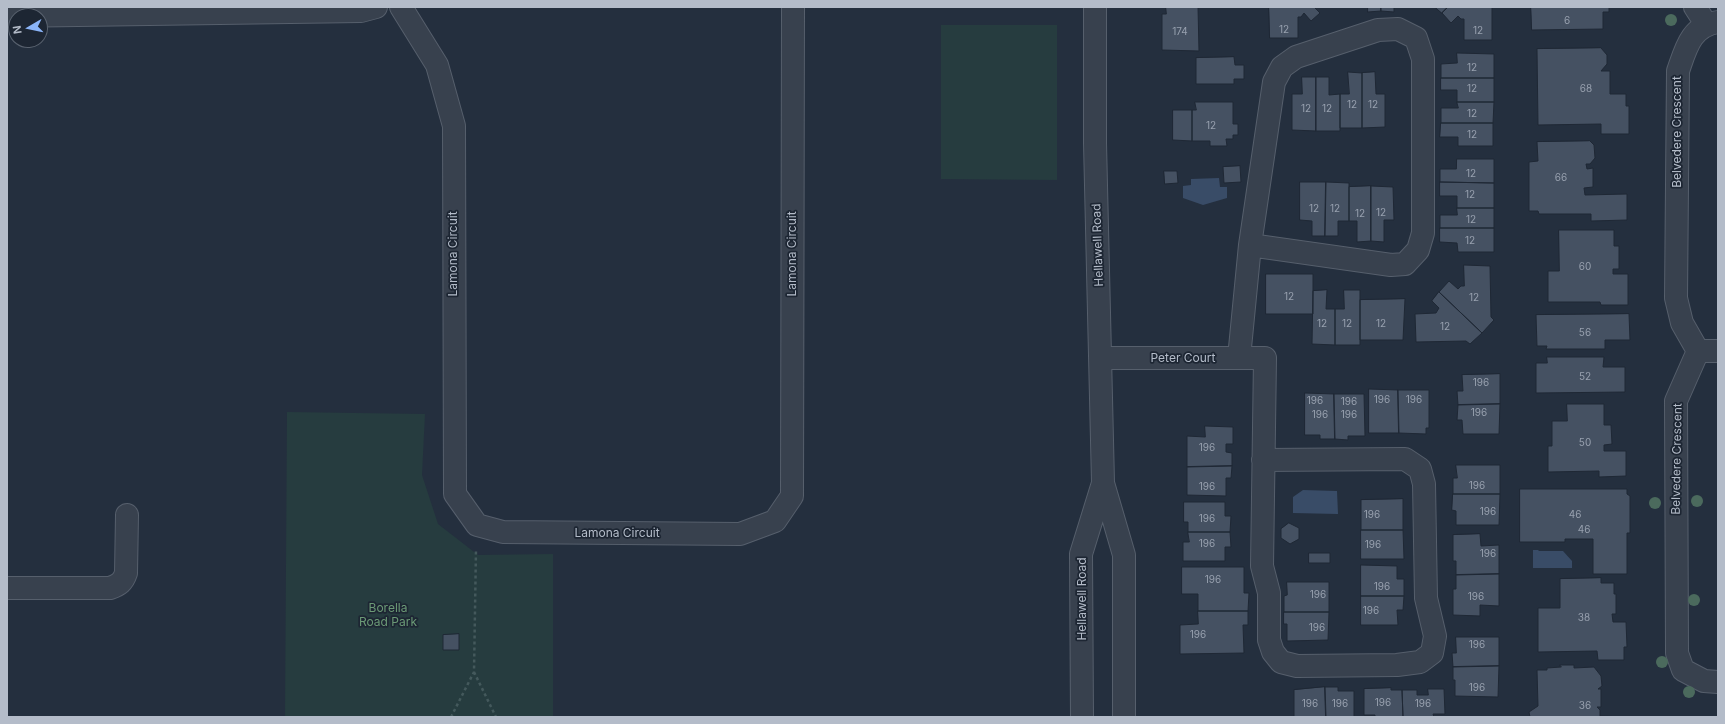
<!DOCTYPE html>
<html>
<head>
<meta charset="utf-8">
<style>
  body { margin:0 }
  #map { position:relative; width:1725px; height:724px; overflow:hidden; background:#242f3e; font-family:Inter,sans-serif }
  canvas { display:block }
  .frame { position:absolute; inset:0; border:8px solid #b4bcc9; pointer-events:none }
  .north { position:absolute; left:8px; top:8px; width:40px; height:40px; box-sizing:border-box; background:#1d2633; border:1px solid #59626f; border-radius:50%; rotate:261deg; font-size:11px; font-weight:700; line-height:16px; text-align:center; color:#b4bcc9 }
  .north::after { content:''; display:block; margin:auto; width:14px; height:18px; background:#8ab4f8; clip-path:polygon(50% 0,100% 100%,50% 72%,0 100%) }
</style>
</head>
<body>
<div id="map">
<canvas width="1725" height="724"></canvas>
<div class="frame"></div>
<div class="north">N</div>
</div>
<script>
const ctx = document.querySelector('canvas').getContext('2d');
ctx.lineJoin = 'round';
function fillPath(path, color) {
  ctx.fillStyle = color;
  ctx.fill(path, 'evenodd');
}
function stroke(path, color, width, dash) {
  ctx.strokeStyle = color;
  ctx.lineWidth = width;
  ctx.lineCap = dash ? 'butt' : 'round';
  ctx.setLineDash(dash || []);
  ctx.stroke(path);
}
function drawText(font, color, halo, rows, align = 'center') {
  ctx.font = font + ' Inter,sans-serif';
  ctx.lineWidth = 3.5;
  ctx.setLineDash([]);
  ctx.textBaseline = 'middle';
  ctx.strokeStyle = halo;
  ctx.fillStyle = color;
  for (const [text, x, y, turn = 0] of rows) {
    ctx.save();
    ctx.translate(x, y);
    ctx.rotate((+turn || 0) * Math.PI / 180);
    ctx.textAlign = isNaN(turn) ? turn : align;
    if (halo) ctx.strokeText(text, 0, 0);
    ctx.fillText(text, 0, 0);
    ctx.restore();
  }
}
fillPath(new Path2D(`
  M941,25H1057V180L941,179Z
  M287,412L425,414L422,475L438,524L478,555L553,554V717H285Z`), '#263c3f');
fillPath(new Path2D(`
  M1219,178L1220,187H1227V198L1203,205L1183,198V186L1191,185V179Z
  M1303,490L1337,491L1338,514L1293,513V497Z
  M1533,550H1538L1539,551H1563L1572,561V568H1533Z`), '#394c67');
const building = new Path2D(`
  M1166,7H1198L1199,51L1162,50V14H1166Z
  M1269,7H1314L1320,13L1311,21L1304,13L1301,17H1298V38H1270Z
  M1368,7H1381V11L1368,12Z
  M1381,7H1394V12L1381,11Z
  M1435,7H1448L1442,13Z
  M1448,7H1492V40H1464V19H1461L1458,16L1451,23L1442,13Z
  M1531,7H1609V12H1603V29L1532,30Z
  M1601,48L1607,55V64L1601,71H1610V94H1626V106H1629V134H1601V124L1538,125L1537,49Z
  M1457,53L1494,54V78H1441V64L1457,63Z
  M1234,57L1235,65H1244V79H1234V84H1196V58Z
  M1348,72L1362,73V128H1340V94H1349Z
  M1375,72L1376,94H1385V127L1362,128V73Z
  M1302,77H1316V131L1292,130V94H1302Z
  M1316,77H1329V95L1340,94V131H1316Z
  M1441,78H1494V102H1457V90H1441Z
  M1195,102H1233V124H1238V135H1233V139H1226L1227,146H1210V141H1192V110H1196Z
  M1457,102H1494L1493,123H1441V108H1458Z
  M1173,110H1192V141L1173,140Z
  M1441,123H1493V146H1458V137H1440Z
  M1590,141L1594,145L1595,158L1590,164H1586L1587,169L1593,168V187L1584,188L1585,195L1627,194V220L1591,221V214H1539L1538,211H1529V162L1538,161L1537,142Z
  M1457,159H1494V183L1440,182V169H1456Z
  M1240,166L1241,182L1224,183L1223,167Z
  M1164,171H1177L1178,183L1165,184Z
  M1300,182H1326L1325,236H1312V221L1300,220Z
  M1326,182L1349,183V221H1338V236H1325Z
  M1440,182L1494,183V208H1457V196H1440Z
  M1371,186L1393,187L1394,220H1384V242L1371,241Z
  M1371,186V241L1357,242V221H1349V187Z
  M1457,208H1494V228H1440V215H1457Z
  M1440,228H1494V252H1458L1457,243L1440,242Z
  M1559,230H1614V246H1619V269H1613V274H1628V305H1601L1600,302H1548V271H1559Z
  M1464,265L1490,266L1491,317L1494,320L1482,333L1439,292L1449,281L1458,289L1461,286H1464Z
  M1266,274H1313V314H1266Z
  M1327,290L1326,309H1335V345L1312,344L1313,291Z
  M1344,290H1360V345H1335V309H1344Z
  M1439,292L1482,333L1470,344L1466,341L1416,342L1415,314L1436,313L1439,308L1432,301Z
  M1405,299L1403,340H1360V300Z
  M1629,314L1630,340H1605V349H1546L1547,346H1537L1536,315Z
  M1547,357H1604L1603,367H1625V392L1536,393V363H1547Z
  M1500,374V404L1458,405L1457,391H1463L1462,375Z
  M1369,389L1398,390L1399,433H1369Z
  M1398,390H1429V428H1426V434L1399,433Z
  M1305,393L1334,394L1335,439H1320V435H1305Z
  M1334,394H1364L1365,436H1348V440L1335,439Z
  M1500,404L1499,434H1463L1462,420H1457L1458,405Z
  M1567,404H1604V425H1611L1612,444L1604,445V451H1626V476L1599,477V471L1548,472V446H1552V421H1567Z
  M1205,426L1233,427V444H1226V452L1232,453V466L1187,467V436L1205,437Z
  M1456,465H1500V494H1453V478H1457Z
  M1232,466L1231,478H1226V496L1187,495V467Z
  M1520,489H1627V494L1630,496V533H1627V574H1593V539H1565V542H1520Z
  M1453,494H1500L1499,525H1456V511L1452,510Z
  M1403,499V530H1361V500Z
  M1184,502H1225V516H1231L1230,532H1188V522H1184Z
  M1289,523L1299,528V539L1290,544L1281,538V529Z
  M1361,530H1403L1404,559H1361Z
  M1188,532H1230L1231,547H1225V561H1183V542H1189Z
  M1480,534L1481,546L1499,545V574L1456,575V561H1453V535Z
  M1309,553H1330V563H1309Z
  M1361,565L1397,566V579H1404V596H1361Z
  M1182,567H1244V593H1249L1248,611H1198V594H1182Z
  M1499,574V606L1480,605V616L1453,615V589H1456V575Z
  M1601,578V583H1614V594H1616V614H1612L1613,622H1626L1627,647H1624V660H1598L1597,651L1538,652V608H1560V579Z
  M1287,582H1329V612H1284V596L1287,595Z
  M1361,596H1404L1403,610H1397L1398,625H1361Z
  M1198,611H1248V625H1243L1244,653L1180,654V625L1198,624Z
  M1284,612H1329L1328,640L1287,641V624H1284Z
  M459,634V650H443V635Z
  M1456,637H1499V666L1453,667L1452,653H1456Z
  M1560,665H1574V668L1594,667L1601,676L1602,686L1598,689H1601V707H1597L1600,710V716L1625,717H1530L1529,712L1538,706L1537,670H1547V668L1561,667Z
  M1499,666L1498,697L1455,696V680H1453V667Z
  M1325,687L1326,717H1294V690Z
  M1325,687H1338V691H1354V717H1326Z
  M1391,688V690H1402L1403,717H1375V715H1364V689Z
  M1428,689H1444L1445,714H1433L1434,717H1403L1402,690H1417V695H1428Z`);
fillPath(building, '#455162');
stroke(building, '#1f2835', 1);
const minor = new Path2D(`
  M401,7L437,65L454,126L455,494L477,525L503,532L740,534L775,521L792,496L793,7
  M1095,7V143L1103,483L1124,555V717
  M1695,7L1706,24
  M7,16L361,11L376,7
  M1698,351L1676,401L1677,653L1683,670L1704,681L1718,682
  M1698,351L1682,323L1676,298L1678,71C1686,48 1691,26 1718,22
  M1698,351H1718
  M1101,358H1265L1262,566L1269,593V640L1273,652L1281,662L1297,666L1397,665L1420,662L1432,653L1435,636L1426,598L1424,484L1420,469L1405,459L1263,460
  M1239,358L1250,245L1274,82L1282,67L1296,57L1378,30L1398,29L1416,38L1423,59V233L1418,250L1405,264L1391,265L1250,245
  M7,588H110C119,585 123,582 126,573L127,515
  M1082,717L1081,554L1103,483`);
stroke(minor, '#565f6c', 24);
stroke(new Path2D(`
  M474,672L496,717
  M451,717L474,672L476,549`), '#44595c', 2.5, [3, 3]);
stroke(minor, '#38414e', 22);
ctx.fillStyle = '#4b6a5d';
for (const [x, y] of [
  [1671,20],
  [1697,501],
  [1655,503],
  [1694,600],
  [1662,662],
  [1689,692]
]) {
  ctx.beginPath();
  ctx.arc(x, y, 6, 0, 2 * Math.PI);
  ctx.fill();
}
drawText('10px', '#98a1af', null, [
  ["6",1567,21],
  ["12",1284,30],
  ["12",1478,31],
  ["174",1180,32],
  ["12",1472,68],
  ["12",1472,89],
  ["68",1586,89],
  ["12",1352,105],
  ["12",1373,105],
  ["12",1306,109],
  ["12",1327,109],
  ["12",1472,114],
  ["12",1211,126],
  ["12",1472,135],
  ["12",1471,174],
  ["66",1561,178],
  ["12",1470,195],
  ["12",1314,209],
  ["12",1335,209],
  ["12",1381,213],
  ["12",1360,214],
  ["12",1471,220],
  ["12",1470,241],
  ["60",1585,267],
  ["12",1289,297],
  ["12",1474,298],
  ["12",1322,324],
  ["12",1347,324],
  ["12",1381,324],
  ["12",1445,327],
  ["56",1585,333],
  ["52",1585,377],
  ["196",1481,383],
  ["196",1382,400],
  ["196",1414,400],
  ["196",1315,401],
  ["196",1349,402],
  ["196",1479,413],
  ["196",1320,415],
  ["196",1349,415],
  ["50",1585,443],
  ["196",1207,448],
  ["196",1477,486],
  ["196",1207,487],
  ["196",1488,512],
  ["196",1372,515],
  ["46",1575,515],
  ["196",1207,519],
  ["46",1584,530],
  ["196",1207,544],
  ["196",1373,545],
  ["196",1488,554],
  ["196",1213,580],
  ["196",1382,587],
  ["196",1318,595],
  ["196",1476,597],
  ["196",1371,611],
  ["38",1584,618],
  ["196",1317,628],
  ["196",1198,635],
  ["196",1477,645],
  ["196",1477,688],
  ["196",1383,703],
  ["196",1310,704],
  ["196",1340,704],
  ["196",1423,704],
  ["36",1585,706]
]);
drawText('12px', '#b4bcc9', '#1d2633', [
  ["Belvedere Crescent",1677,132,-90],
  ["Hellawell Road",1098,245,-92],
  ["Lamona Circuit",453,254,-90],
  ["Lamona Circuit",792,254,-90],
  ["Peter Court",1183,358],
  ["Belvedere Crescent",1677,459,-89],
  ["Lamona Circuit",617,533],
  ["Hellawell Road",1082,599,-90]
]);
drawText('12px', '#6b9a76', '#1d2633', [
  ["Borella",388,608],
  ["Road Park",388,622]
]);
</script>
</body>
</html>
